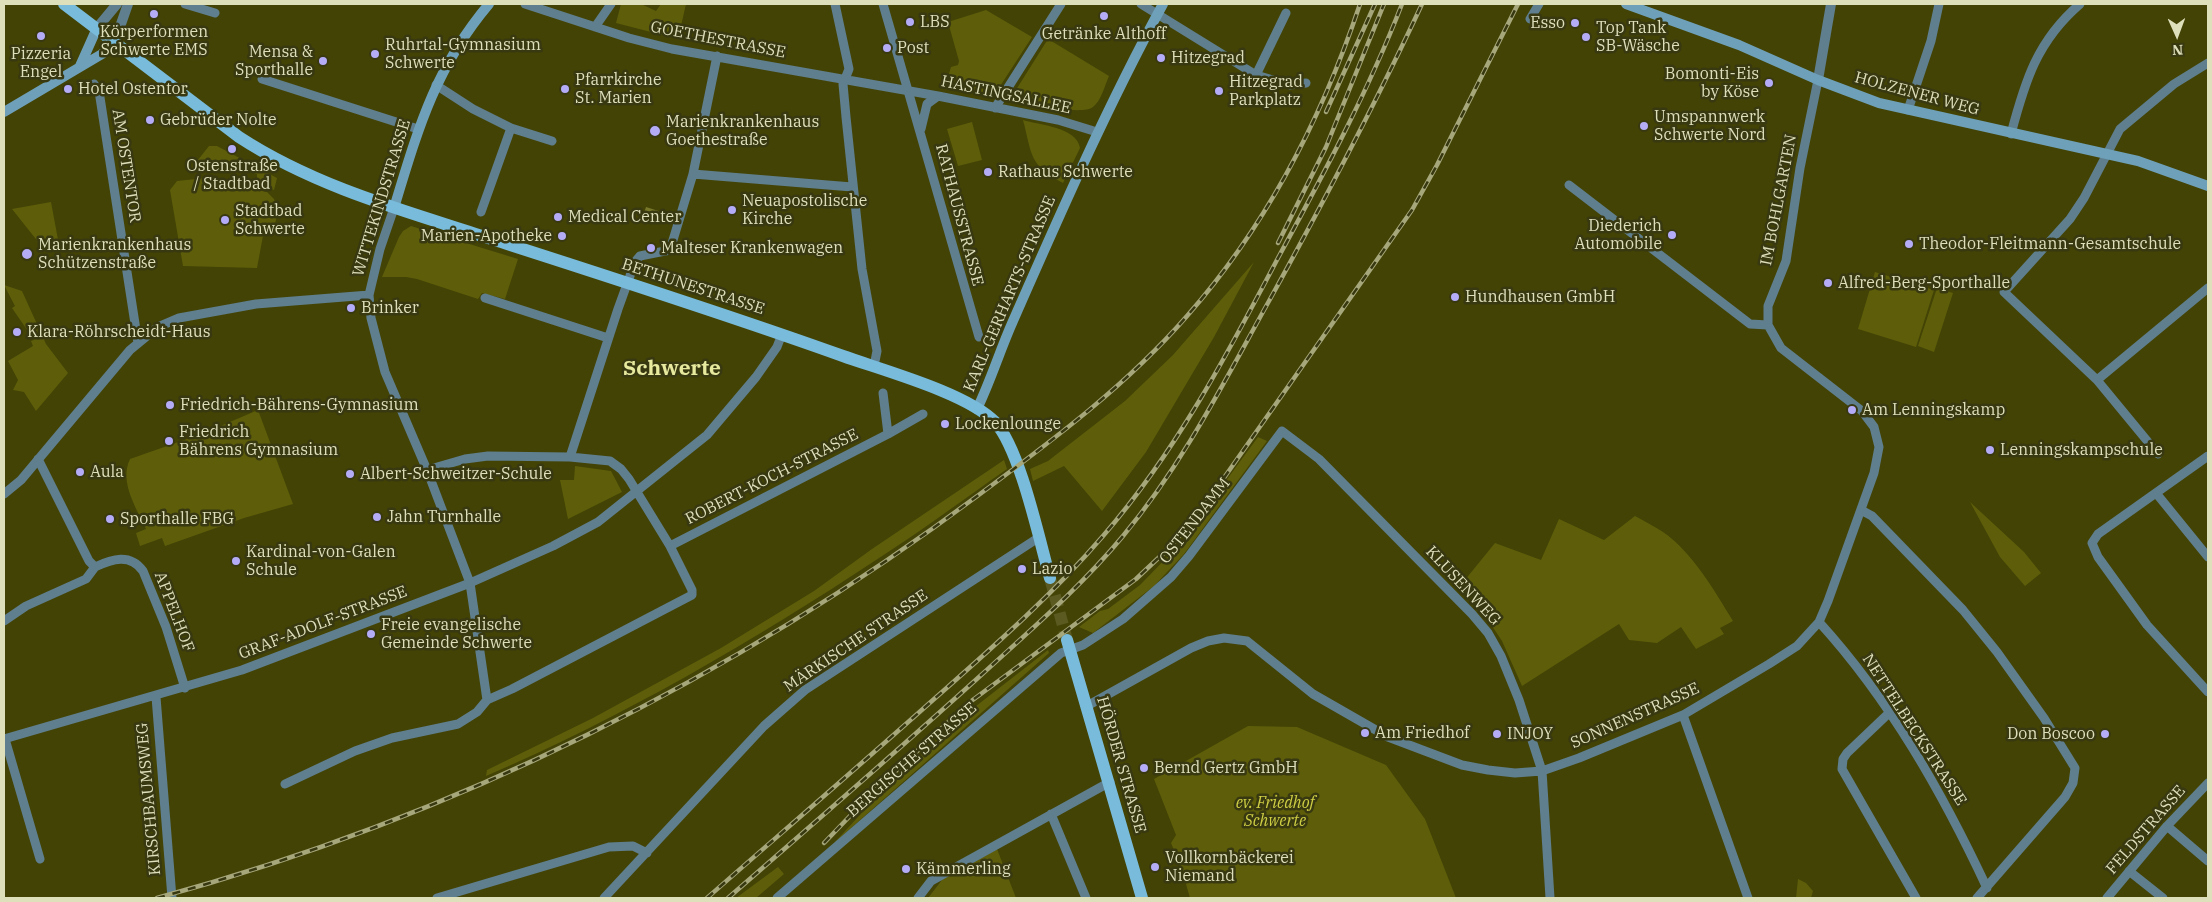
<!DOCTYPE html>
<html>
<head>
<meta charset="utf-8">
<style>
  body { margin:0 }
  #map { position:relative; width:2212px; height:902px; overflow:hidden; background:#434306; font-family:"IBM Plex Serif",serif }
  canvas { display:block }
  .frame { position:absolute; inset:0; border:5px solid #dedfbb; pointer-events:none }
  .north { position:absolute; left:2152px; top:10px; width:50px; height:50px; -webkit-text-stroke:4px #383811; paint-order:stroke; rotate:178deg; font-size:14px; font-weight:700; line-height:20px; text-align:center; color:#dedfbb }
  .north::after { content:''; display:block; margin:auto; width:18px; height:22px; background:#dedfbb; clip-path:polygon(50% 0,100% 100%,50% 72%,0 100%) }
</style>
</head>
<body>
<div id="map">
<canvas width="2212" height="902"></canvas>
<div class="frame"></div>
<div class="north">N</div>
</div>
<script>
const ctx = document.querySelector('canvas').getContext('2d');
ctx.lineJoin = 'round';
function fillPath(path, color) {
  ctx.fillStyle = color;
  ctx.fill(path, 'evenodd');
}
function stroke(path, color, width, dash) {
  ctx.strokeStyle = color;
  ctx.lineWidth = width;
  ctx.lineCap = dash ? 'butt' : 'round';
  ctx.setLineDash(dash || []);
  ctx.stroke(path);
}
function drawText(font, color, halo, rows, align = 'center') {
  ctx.font = font + ' "IBM Plex Serif",serif';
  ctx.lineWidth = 5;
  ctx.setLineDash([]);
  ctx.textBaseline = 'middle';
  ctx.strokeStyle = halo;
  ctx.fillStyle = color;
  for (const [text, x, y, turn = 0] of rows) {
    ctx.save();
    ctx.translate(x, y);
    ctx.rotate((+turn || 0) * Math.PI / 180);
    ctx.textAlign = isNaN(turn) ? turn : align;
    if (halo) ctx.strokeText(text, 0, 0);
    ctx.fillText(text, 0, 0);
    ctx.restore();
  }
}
fillPath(new Path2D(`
  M621,4H641L656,11L661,4H686L678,39L616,23Z
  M986,10L1032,37L993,97L944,88L945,75L949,74L951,67L958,65L959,61L948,22Z
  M1048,39L1109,76C1105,85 1101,101 1093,107C1082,116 1025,103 1009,101Z
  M1023,120C1039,125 1077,127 1080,148L1063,183C1029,166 1032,154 1023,120Z
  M972,122L982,160L958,166L947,129Z
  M209,146H217L277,178L274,190L257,183V174L200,160L199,170H190Z
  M206,178L267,192L274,199L279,215L277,216L274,227L265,225L257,268L183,266L170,190L177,181Z
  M51,202L59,245L43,248L12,209Z
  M411,226L518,259L505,299L482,293L478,299L417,279L406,277H382L399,237L403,231Z
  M1254,262L1214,337L1146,452L1102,511L1064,466L1033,481L1030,469L1048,461L1125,401L1173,355Z
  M1875,272L1934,290L1916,347L1858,329Z
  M4,285L22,291L46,344L68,373L36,411L24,392L13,390L18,380L8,361L33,346L31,341L34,340L12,308L15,306Z
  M1937,288L1953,293L1934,352L1918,346Z
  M258,410L293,504L244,518L165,546L162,538L140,546L136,533L146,529C136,507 119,482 130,459L204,433Z
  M1258,437L1267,441L1184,554L1154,586L1093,633L1079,627L1100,611L1108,609L1140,585L1178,546Z
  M1004,460L1007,469C963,500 921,531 876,560C752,642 623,717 486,776L487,770L593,718L721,648L814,591L872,549Z
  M575,466L611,471L622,492L568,519L560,480H574Z
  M1970,502L2024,552L2041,573L2025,586L2000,557Z
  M1635,516C1644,521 1654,526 1663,532C1693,553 1714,590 1733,621L1720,628L1724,634L1696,649L1681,627L1657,643L1629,640L1619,624L1522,686L1502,641L1484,614L1460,586L1495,543L1541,560L1559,519L1604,540Z
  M1048,650L1049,653L834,843L883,790L953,724Z
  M1248,726L1297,727L1386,765L1425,819L1456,898H1190L1182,870L1171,843L1176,835L1154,779Z
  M997,849L1016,898H928L942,880Z
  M778,867L784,874L756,898H736Z
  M1798,879L1806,883L1813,891L1811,898H1796Z`), '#5e5e0a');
fillPath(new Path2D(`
  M646,207L674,216L672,222L643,216Z`), '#78782b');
stroke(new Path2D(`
  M1050,578L1067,640`), '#5a5a21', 12, [12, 6]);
stroke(new Path2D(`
  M185,4L215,13
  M525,4L629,38L672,49L938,96L1058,120L1097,132
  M835,4L849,69L843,84L846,117L862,269L877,351L874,366
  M883,4L979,337
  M1141,4L1256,75L1290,85L1306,83
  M1530,19L1539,4
  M595,27L611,4
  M717,56L693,174L852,187
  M1256,75L1286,13
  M262,79L418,129
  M94,84L99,91L138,343
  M436,85L473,109L511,128
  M995,108L1061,4
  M1908,110L1931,41L1939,4
  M921,129L927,104L938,96
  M2011,134C2025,81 2037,41 2080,4
  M1569,185L1750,324L1768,325
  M394,208L380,249L369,295L371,318L385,372L427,470L470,583L487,700
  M481,212L511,128L552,141
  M485,298L608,338
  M2097,380L2208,288
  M883,393L888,434L923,414
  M2158,454L2097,380L2004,292L2070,219L2084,198L2120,129L2174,84L2208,63
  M2208,456L2098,534L2092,543L2098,557L2147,625L2208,692
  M570,457L618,309L635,262L640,256L670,250L693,174
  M38,459L89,561L95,567C112,559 130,553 143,571L166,627L185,688
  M2156,493L2208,557
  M4,494L21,480L130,350L158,327L179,318L256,304L369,295
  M1861,510L1872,516L1963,610L1997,652L2044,718L2075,768L2073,783L2065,797L1977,898
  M670,546L888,434
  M4,621L26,606L86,579L95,567
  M1819,622C1890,700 1943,794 1987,888
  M156,697L172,898
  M1087,706L1191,648L1208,641L1224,638L1247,641L1313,694L1388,737L1462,765L1488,770L1515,773L1542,771L1579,758L1683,715L1769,664L1797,646L1819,622L1828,601L1874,473L1879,447L1874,427L1862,411L1781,348L1768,325V306L1786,261L1800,168L1818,80
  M1889,713L1847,753L1843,759L1842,769L1916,898
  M1683,715L1748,898
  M4,739L242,670L470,583L553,546L598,522L707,435L756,377L777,347L782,334
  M5,739L40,859
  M285,784L355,751L392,738L458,724L477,712L487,700L512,689L692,595V590L670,546L629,479L621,469L610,461L570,457L488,456L465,459L427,470
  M1051,814L1086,898
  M2167,826L2208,861
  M2129,871L2163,898
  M437,898L609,847L633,846L647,853
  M604,898L764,726L805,690L1038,538
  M777,898L1061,653L1083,645L1123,619L1171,577L1189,556L1282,431L1319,459L1472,614L1488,633L1501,656L1519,700L1542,771L1550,898
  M918,898L931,881L1110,782
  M2107,898L2167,826L2208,783`), '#5f7f8e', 9);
stroke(new Path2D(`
  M97,28L117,4
  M115,41L128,4
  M1818,80L1831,4`), '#5f7f8e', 10);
stroke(new Path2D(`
  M1626,4L1739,45L1818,80L1879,103L2138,161L2208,186
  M80,66L97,28
  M4,112L102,54L115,41
  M394,208C418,129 435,68 489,4
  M977,409C991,380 1000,350 1013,321C1060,214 1107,107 1163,4`), '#6ea1b9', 10);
stroke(new Path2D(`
  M64,4L239,137C317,188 409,212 498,241C613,278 729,315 843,356C882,370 967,393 995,422C1020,449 1039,539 1050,578
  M1067,640L1142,898`), '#78bbda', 12);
const rail = new Path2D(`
  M1326,112L1375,4
  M1278,243L1326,147L1384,4
  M824,843L873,792L970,702L1136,579L1169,548L1200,512L1412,210L1437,165L1518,4
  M157,898C455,817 733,678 980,494C1053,440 1127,385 1187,316C1267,225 1322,118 1360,4
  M707,898C779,835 852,772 924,708C986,653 1049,599 1103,536C1175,453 1227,355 1278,258C1323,175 1368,92 1402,4
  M728,898C812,825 896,752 979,677C1028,632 1080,588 1123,536C1183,464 1224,382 1269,301C1323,203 1375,105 1422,4`);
stroke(rail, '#a6a77a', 4.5);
stroke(rail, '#383811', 2.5, [8]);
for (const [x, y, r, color] of [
  [154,14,5,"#b5acf8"],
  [1104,16,5,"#b5acf8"],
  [910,22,5,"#b5acf8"],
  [1575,23,5,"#b5acf8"],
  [41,36,5,"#b5acf8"],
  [1586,37,5,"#b5acf8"],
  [887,48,5,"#b5acf8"],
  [375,54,5,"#b5acf8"],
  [1161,58,5,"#b5acf8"],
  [323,61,5,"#b5acf8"],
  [1769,83,5,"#b5acf8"],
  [68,89,5,"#b5acf8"],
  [565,89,5,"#b5acf8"],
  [1219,91,5,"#b5acf8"],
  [150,120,5,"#b5acf8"],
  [1644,126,5,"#b5acf8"],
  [655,131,6,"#b5acf8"],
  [232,149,5,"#b5acf8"],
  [988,172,5,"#b5acf8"],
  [732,210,5,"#b5acf8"],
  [558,217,5,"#b5acf8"],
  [225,220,5,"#b5acf8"],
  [1672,235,5,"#b5acf8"],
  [562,236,5,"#b5acf8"],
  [1909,244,5,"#b5acf8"],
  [651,248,5,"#b5acf8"],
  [27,254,6,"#b5acf8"],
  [1828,283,5,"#b5acf8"],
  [1455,297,5,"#b5acf8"],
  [351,308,5,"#b5acf8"],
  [17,332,5,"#b5acf8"],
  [170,405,5,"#b5acf8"],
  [1852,410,5,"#b5acf8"],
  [945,424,5,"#b5acf8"],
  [169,441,5,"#b5acf8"],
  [1990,450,5,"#b5acf8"],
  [80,472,5,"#b5acf8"],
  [350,474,5,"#b5acf8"],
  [377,517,5,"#b5acf8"],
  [110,519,5,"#b5acf8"],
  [236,561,5,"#b5acf8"],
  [1022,569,5,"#b5acf8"],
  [371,634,5,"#b5acf8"],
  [1365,733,5,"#b5acf8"],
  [1497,734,5,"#b5acf8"],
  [2105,734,5,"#b5acf8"],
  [1144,768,5,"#b5acf8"],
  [1155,867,5,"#b5acf8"],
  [906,869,5,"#b5acf8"]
]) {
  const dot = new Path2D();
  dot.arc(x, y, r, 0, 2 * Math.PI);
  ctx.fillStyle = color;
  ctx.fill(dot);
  stroke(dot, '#383811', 2);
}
drawText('16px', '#dedfbb', '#383811', [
  ["LBS",920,22],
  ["Esso",1565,23,"right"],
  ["Top Tank",1596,28],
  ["SB-Wäsche",1596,46],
  ["Körperformen",154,32,"center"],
  ["Schwerte EMS",154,50,"center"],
  ["Getränke Althoff",1104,34,"center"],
  ["Ruhrtal-Gymnasium",385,45],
  ["Schwerte",385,63],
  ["Post",897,48],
  ["Mensa &",313,52,"right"],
  ["Sporthalle",313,70,"right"],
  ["Pizzeria",41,54,"center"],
  ["Engel",41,72,"center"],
  ["Hitzegrad",1171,58],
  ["Bomonti-Eis",1759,74,"right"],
  ["by Köse",1759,92,"right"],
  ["Pfarrkirche",575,80],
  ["St. Marien",575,98],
  ["Hitzegrad",1229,82],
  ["Parkplatz",1229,100],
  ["Hotel Ostentor",78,89],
  ["Umspannwerk",1654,117],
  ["Schwerte Nord",1654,135],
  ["Gebrüder Nolte",160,120],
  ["Marienkrankenhaus",666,122],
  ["Goethestraße",666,140],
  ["Ostenstraße",232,166,"center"],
  ["/ Stadtbad",232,184,"center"],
  ["Rathaus Schwerte",998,172],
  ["Neuapostolische",742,201],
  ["Kirche",742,219],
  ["Stadtbad",235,211],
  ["Schwerte",235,229],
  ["Medical Center",568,217],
  ["Diederich",1662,226,"right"],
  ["Automobile",1662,244,"right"],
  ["Marien-Apotheke",552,236,"right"],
  ["Theodor-Fleitmann-Gesamtschule",1919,244],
  ["Marienkrankenhaus",38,245],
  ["Schützenstraße",38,263],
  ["Malteser Krankenwagen",661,248],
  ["Alfred-Berg-Sporthalle",1838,283],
  ["Hundhausen GmbH",1465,297],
  ["Brinker",361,308],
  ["Klara-Röhrscheidt-Haus",27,332],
  ["Friedrich-Bährens-Gymnasium",180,405],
  ["Am Lenningskamp",1862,410],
  ["Lockenlounge",955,424],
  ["Friedrich",179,432],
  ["Bährens Gymnasium",179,450],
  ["Lenningskampschule",2000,450],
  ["Aula",90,472],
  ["Albert-Schweitzer-Schule",360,474],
  ["Jahn Turnhalle",387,517],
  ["Sporthalle FBG",120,519],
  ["Kardinal-von-Galen",246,552],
  ["Schule",246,570],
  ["Lazio",1032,569],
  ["Freie evangelische",381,625],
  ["Gemeinde Schwerte",381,643],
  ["Am Friedhof",1375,733],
  ["INJOY",1507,734],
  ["Don Boscoo",2095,734,"right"],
  ["Bernd Gertz GmbH",1154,768],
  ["Vollkornbäckerei",1165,858],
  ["Niemand",1165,876],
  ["Kämmerling",916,869]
], 'left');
drawText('16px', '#dedfbb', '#383811', [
  ["GOETHESTRASSE",718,40,11],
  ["HOLZENER WEG",1917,94,15],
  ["HASTINGSALLEE",1006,95,12],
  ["AM OSTENTOR",126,166,81],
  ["WITTEKINDSTRASSE",382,198,-73],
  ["IM BOHLGARTEN",1779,200,-79],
  ["RATHAUSSTRASSE",959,215,75],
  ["BETHUNESTRASSE",693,287,18],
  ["KARL-GERHARTS-STRASSE",1010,294,-67],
  ["ROBERT-KOCH-STRASSE",772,477,-27],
  ["OSTENDAMM",1195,521,-52],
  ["KLUSENWEG",1463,586,47],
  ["APPELHOF",174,612,69],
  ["GRAF-ADOLF-STRASSE",323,623,-21],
  ["MÄRKISCHE STRASSE",856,641,-34],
  ["SONNENSTRASSE",1635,716,-24],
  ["NETTELBECKSTRASSE",1914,730,57],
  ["BERGISCHE STRASSE",912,760,-41],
  ["HÖRDER STRASSE",1121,765,74],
  ["KIRSCHBAUMSWEG",149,799,-95],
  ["FELDSTRASSE",2146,830,-49]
]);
drawText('italic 16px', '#cece44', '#383811', [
  ["ev. Friedhof",1275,803],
  ["Schwerte",1275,821]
]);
drawText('bold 21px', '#e7e99e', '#383811', [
  ["Schwerte",672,369]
]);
</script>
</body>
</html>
